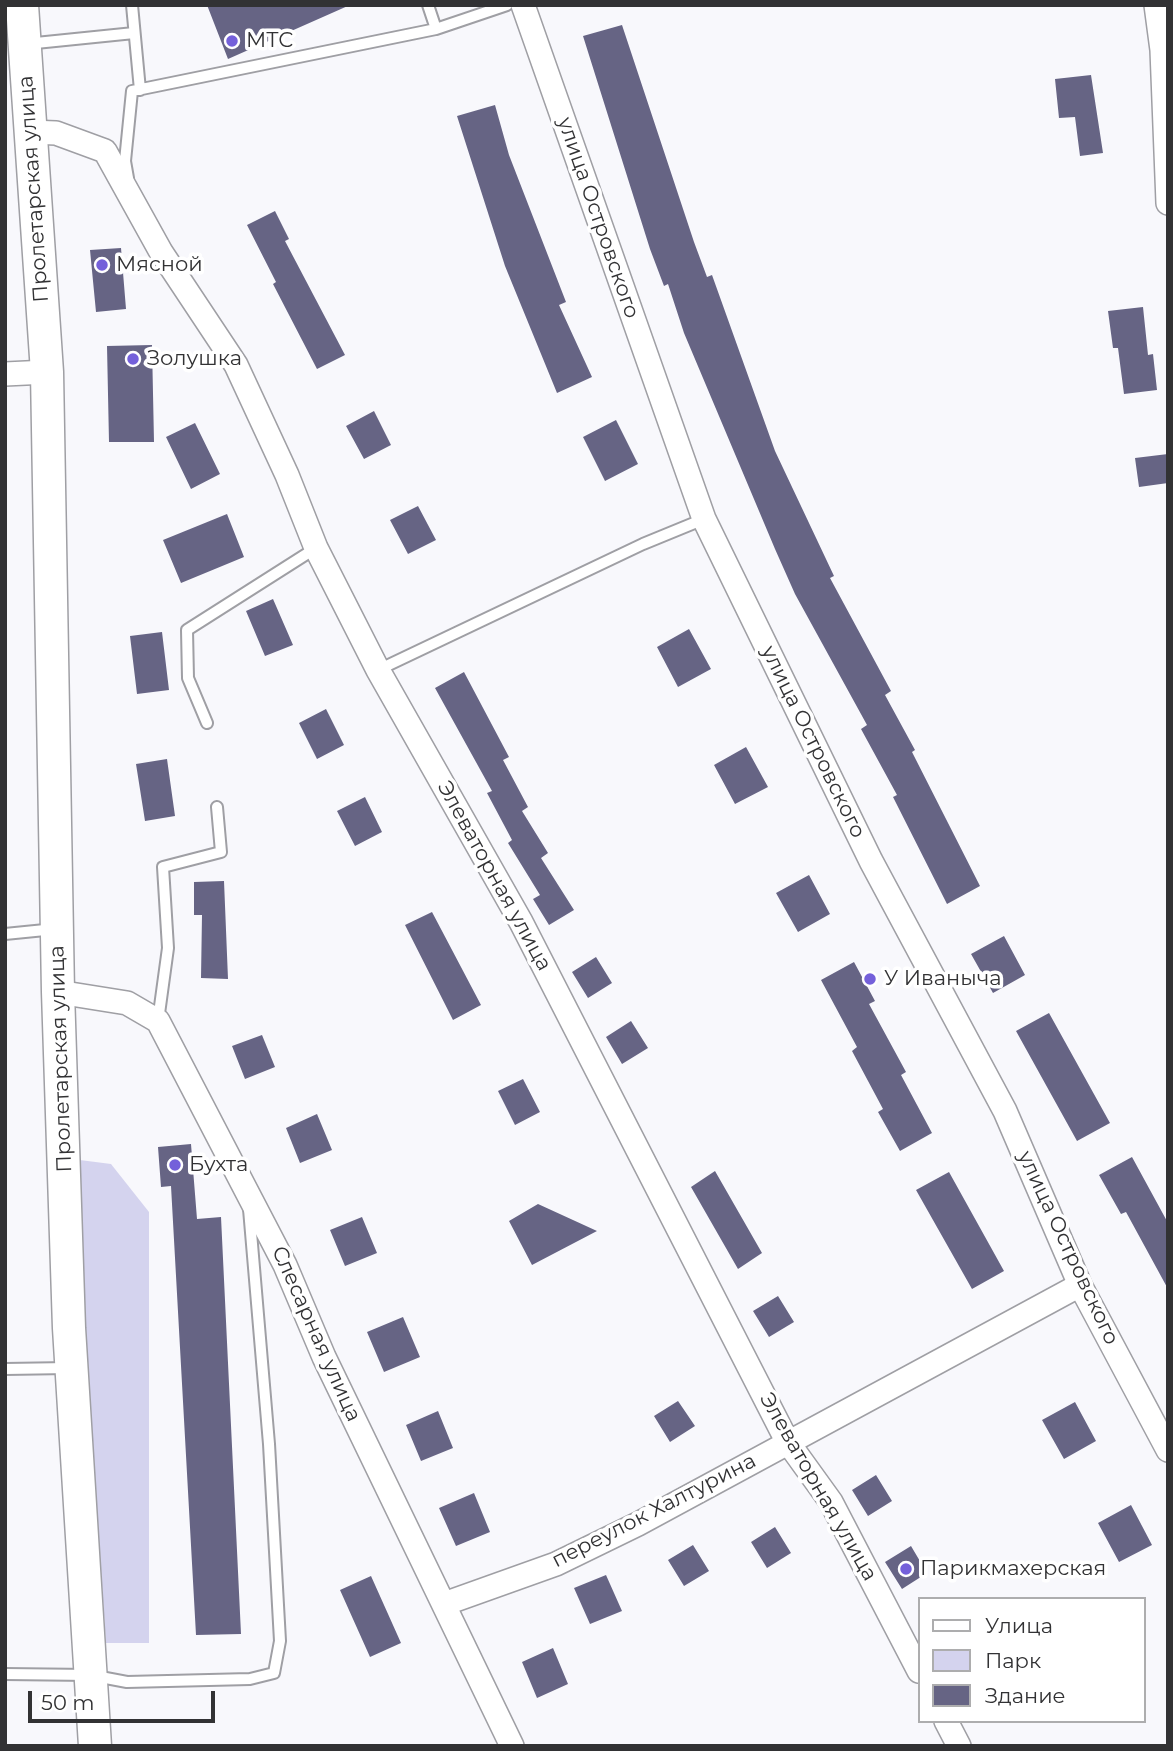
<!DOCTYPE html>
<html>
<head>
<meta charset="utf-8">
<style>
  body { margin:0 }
  #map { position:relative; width:1173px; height:1751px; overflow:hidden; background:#f8f8fc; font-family:Montserrat,sans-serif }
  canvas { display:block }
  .frame { position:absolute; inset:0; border:7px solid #323234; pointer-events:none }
  .legend { position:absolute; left:918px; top:1597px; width:228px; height:126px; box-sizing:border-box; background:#fff; border:2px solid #adadae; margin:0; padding:9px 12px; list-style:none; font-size:21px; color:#323234 }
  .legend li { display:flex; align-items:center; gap:14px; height:35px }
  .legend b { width:35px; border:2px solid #adadae }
  .scale { position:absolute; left:28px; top:1691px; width:187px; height:32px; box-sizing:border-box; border:4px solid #323234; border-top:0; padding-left:9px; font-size:21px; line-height:24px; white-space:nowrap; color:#323234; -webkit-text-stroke:5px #fff; paint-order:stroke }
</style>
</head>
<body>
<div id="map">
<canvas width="1173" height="1751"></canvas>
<div class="frame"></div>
<ul class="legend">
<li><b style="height:9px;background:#fff"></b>Улица</li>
<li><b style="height:19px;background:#d4d3ee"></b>Парк</li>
<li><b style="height:19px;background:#666484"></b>Здание</li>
</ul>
<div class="scale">50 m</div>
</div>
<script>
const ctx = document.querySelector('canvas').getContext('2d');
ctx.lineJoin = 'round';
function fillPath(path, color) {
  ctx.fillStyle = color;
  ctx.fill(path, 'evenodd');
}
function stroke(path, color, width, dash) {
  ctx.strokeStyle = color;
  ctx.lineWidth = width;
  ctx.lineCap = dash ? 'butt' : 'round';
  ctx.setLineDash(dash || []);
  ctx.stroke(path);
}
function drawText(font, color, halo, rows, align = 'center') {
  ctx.font = font + ' Montserrat,sans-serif';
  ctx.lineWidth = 7;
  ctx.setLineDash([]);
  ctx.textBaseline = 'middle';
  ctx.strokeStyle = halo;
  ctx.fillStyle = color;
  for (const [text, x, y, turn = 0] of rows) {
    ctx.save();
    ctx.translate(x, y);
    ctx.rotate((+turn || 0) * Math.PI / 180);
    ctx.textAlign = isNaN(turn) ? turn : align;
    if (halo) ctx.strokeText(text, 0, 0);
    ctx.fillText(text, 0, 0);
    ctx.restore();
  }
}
fillPath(new Path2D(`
  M72,1159L111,1164L149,1212V1643H106Z`), '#d4d3ee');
fillPath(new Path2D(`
  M207,5H350L228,59Z
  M622,25L694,242L707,277L712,275L775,451L834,576L830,578L891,691L885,695L915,750L912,752L980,886L947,904L893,797L897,795L861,729L867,725L795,594L775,549L684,333L668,284L664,286L650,249L583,36Z
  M1091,75L1103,153L1080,156L1075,117L1059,118L1055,79Z
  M495,105L509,155L566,302L559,305L592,377L557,393L505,266L457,116Z
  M275,211L289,239L285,241L345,355L317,369L273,284L276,282L247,225Z
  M121,248L126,309L96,312L90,250Z
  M1143,307L1148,355L1153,354L1157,390L1124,394L1118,348H1113L1108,311Z
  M152,345L154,442H109L107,346Z
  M374,411L391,445L364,459L346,426Z
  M616,420L638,464L605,481L583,437Z
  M195,423L220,474L191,489L166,437Z
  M1168,454V483L1139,487L1135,458Z
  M418,506L436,540L408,554L390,520Z
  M227,514L244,557L181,583L163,540Z
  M273,599L293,645L265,656L246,611Z
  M689,629L711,669L678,687L657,647Z
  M162,632L169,690L137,694L130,636Z
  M464,672L509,757L503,760L528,807L522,811L548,853L541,858L574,910L549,925L533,899L540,895L508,843L512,840L487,793L492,791L435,688Z
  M326,709L344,745L317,759L299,723Z
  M746,747L768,787L735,804L714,765Z
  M167,759L175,816L145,821L136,764Z
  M365,797L382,832L355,846L337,811Z
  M809,875L830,914L798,932L776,893Z
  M224,881L228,979L201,978L202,915H194V882Z
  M432,912L481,1005L453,1020L405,925Z
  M1004,936L1025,975L993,993L971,954Z
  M596,957L612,983L588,998L572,972Z
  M854,962L875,1001L869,1004L906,1072L901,1075L932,1133L900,1151L878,1112L883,1109L852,1051L857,1047L821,980Z
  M1049,1013L1110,1123L1077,1141L1016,1031Z
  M631,1021L648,1048L622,1064L606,1037Z
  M262,1035L275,1067L245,1079L232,1046Z
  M523,1079L540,1112L515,1125L498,1091Z
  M317,1114L332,1150L300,1163L286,1128Z
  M191,1144L197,1219L221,1217L241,1634L196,1635L171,1186L161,1187L158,1147Z
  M1132,1157L1168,1223V1289L1126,1212L1121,1214L1099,1175Z
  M715,1171L762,1253L738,1269L691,1187Z
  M949,1172L1004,1271L972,1289L916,1190Z
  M538,1204L597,1231L532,1265L509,1221Z
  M362,1217L377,1253L345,1266L330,1230Z
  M778,1296L794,1322L769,1337L753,1311Z
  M403,1317L420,1357L384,1372L367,1332Z
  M678,1401L695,1426L670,1442L654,1416Z
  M1075,1402L1096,1441L1064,1459L1042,1420Z
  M438,1411L453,1448L421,1461L406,1425Z
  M876,1475L892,1501L868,1516L852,1490Z
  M474,1493L490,1532L456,1546L439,1508Z
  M1131,1505L1152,1545L1119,1562L1098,1523Z
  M775,1527L791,1553L767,1568L751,1542Z
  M693,1545L709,1571L684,1586L668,1560Z
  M911,1546L927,1573L902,1589L885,1562Z
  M606,1575L622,1611L590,1624L574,1588Z
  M371,1576L401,1643L370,1657L340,1590Z
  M553,1648L568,1684L537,1698L522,1662Z`), '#666484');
const lane = new Path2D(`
  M132,5L140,90
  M428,5L436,29
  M26,44L134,33
  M128,178L125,161L132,91L436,29L507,5
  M378,670L643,544L704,519
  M207,723L188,678L187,630L316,548
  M5,934L55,929
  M158,1021L168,948L163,867L221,852L217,807
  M5,1369L69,1368
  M5,1674L90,1675L127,1682L250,1679L274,1673L280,1641L269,1444L249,1209`);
const street = new Path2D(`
  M523,5L704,519L871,861L1005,1111L1080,1285L1168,1450
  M1156,5L1162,50L1168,203
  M30,132L56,133L105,151L161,252L236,365L287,475L316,548L378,670L521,922L787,1441L831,1502L919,1671
  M5,374L47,372
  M58,992L127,1003L158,1021L285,1265L324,1357L512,1746
  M444,1604L556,1564L638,1524L1080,1285
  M946,1721L959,1746`);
const secondary = new Path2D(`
  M22,5L47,372L58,992L69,1328L95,1746`);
stroke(lane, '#9f9fa4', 14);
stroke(street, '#9f9fa4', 26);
stroke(secondary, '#9f9fa4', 35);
stroke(lane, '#fff', 10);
stroke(street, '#fff', 23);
stroke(secondary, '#fff', 32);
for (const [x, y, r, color] of [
  [232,41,7,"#7460da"],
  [102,265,7,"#7460da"],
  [133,359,7,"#7460da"],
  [870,979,7,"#7460da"],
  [175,1165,7,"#7460da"],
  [906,1569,7,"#7460da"]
]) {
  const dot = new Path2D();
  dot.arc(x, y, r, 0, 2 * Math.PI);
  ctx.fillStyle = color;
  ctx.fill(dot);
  stroke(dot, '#fff', 2.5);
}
drawText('21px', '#323234', '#fff', [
  ["МТС",246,41],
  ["Мясной",116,265],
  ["Золушка",147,359],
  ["У Иваныча",884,979],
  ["Бухта",189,1165],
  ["Парикмахерская",920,1569]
], 'left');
drawText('21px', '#323234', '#fff', [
  ["Пролетарская улица",34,189,-94],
  ["улица Островского",598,218,71],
  ["улица Островского",813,742,64],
  ["Элеваторная улица",494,876,61],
  ["Пролетарская улица",61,1059,-92],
  ["улица Островского",1068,1248,65],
  ["Слесарная улица",316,1334,66],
  ["Элеваторная улица",818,1487,60],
  ["переулок Халтурина",654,1511,-27]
]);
</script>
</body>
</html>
